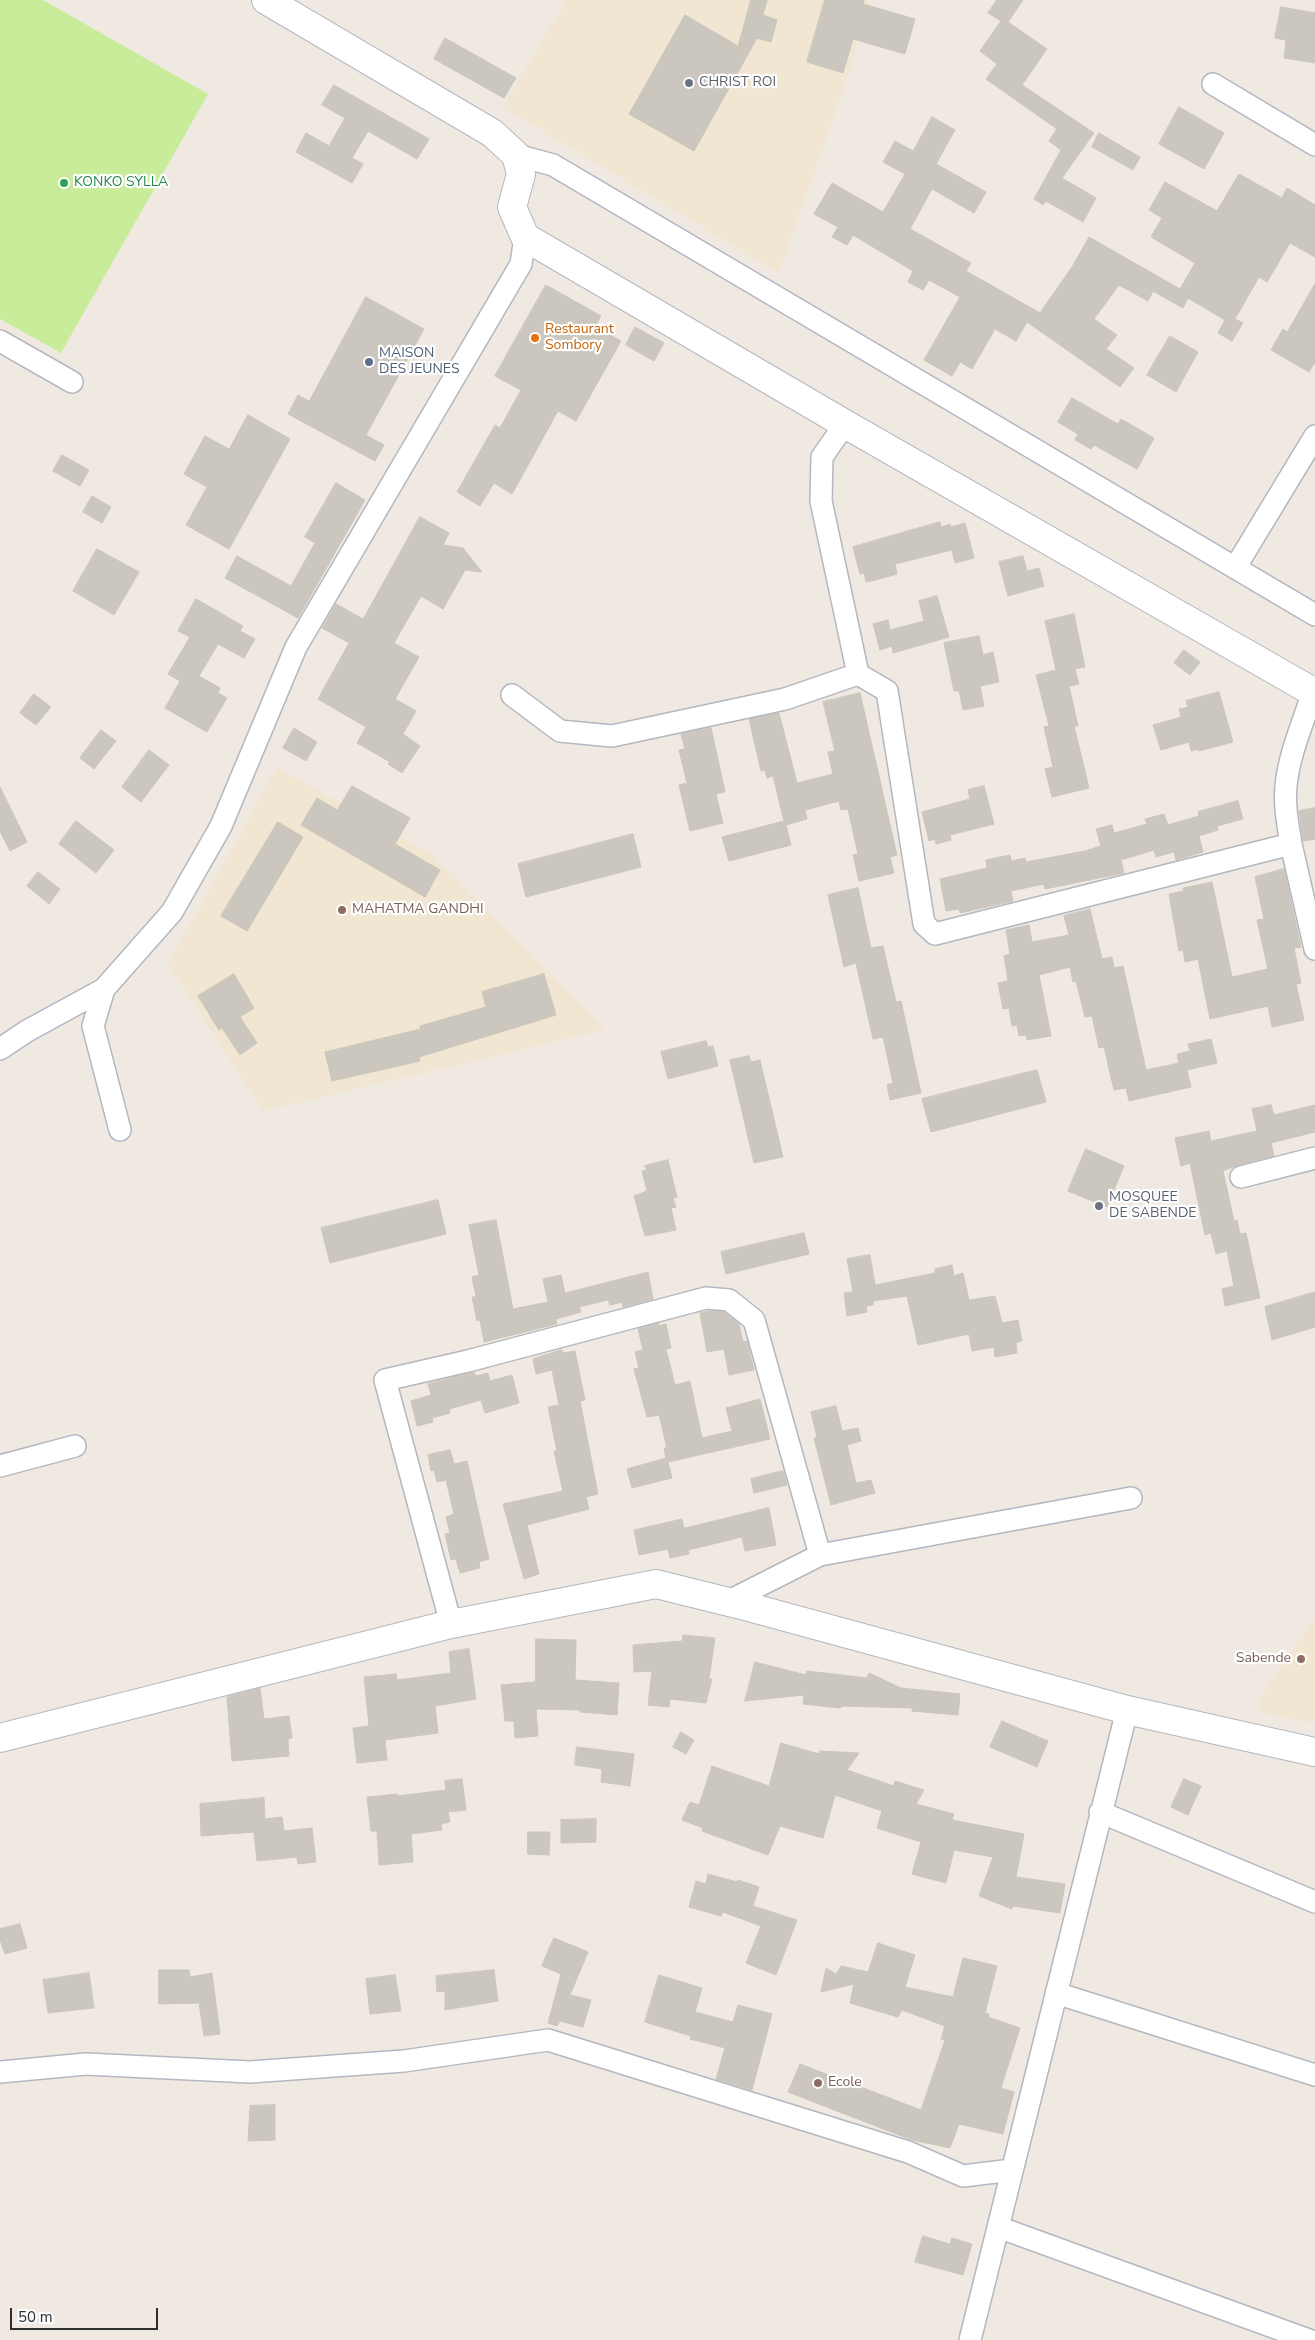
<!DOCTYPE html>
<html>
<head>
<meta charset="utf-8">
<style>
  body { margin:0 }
  #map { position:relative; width:1315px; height:2340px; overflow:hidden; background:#efe9e1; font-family:"Nunito Sans",sans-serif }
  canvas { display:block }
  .scale { position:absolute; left:10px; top:2308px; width:148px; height:22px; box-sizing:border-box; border:2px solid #2e2e2e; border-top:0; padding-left:6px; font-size:15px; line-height:18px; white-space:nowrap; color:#2e2e2e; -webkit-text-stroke:4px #fff; paint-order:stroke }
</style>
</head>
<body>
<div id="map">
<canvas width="1315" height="2340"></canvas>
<div class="scale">50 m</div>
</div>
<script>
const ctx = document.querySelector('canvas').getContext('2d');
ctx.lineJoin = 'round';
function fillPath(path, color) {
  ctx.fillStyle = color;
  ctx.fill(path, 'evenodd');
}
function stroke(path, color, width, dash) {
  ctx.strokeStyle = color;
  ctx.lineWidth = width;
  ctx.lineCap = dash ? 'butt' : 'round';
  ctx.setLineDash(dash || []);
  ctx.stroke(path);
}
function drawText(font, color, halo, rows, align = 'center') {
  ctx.font = font + ' "Nunito Sans",sans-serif';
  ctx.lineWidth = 4.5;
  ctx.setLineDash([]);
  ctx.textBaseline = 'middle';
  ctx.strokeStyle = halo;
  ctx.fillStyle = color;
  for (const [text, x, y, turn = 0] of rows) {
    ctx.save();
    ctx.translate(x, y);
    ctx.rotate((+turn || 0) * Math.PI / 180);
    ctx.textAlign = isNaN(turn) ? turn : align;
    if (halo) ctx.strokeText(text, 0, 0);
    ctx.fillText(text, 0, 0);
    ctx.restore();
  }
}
fillPath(new Path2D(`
  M566,0H868L851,68L779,273L503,107Z
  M277,767L433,855L605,1030L263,1111L168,964Z
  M1315,1618V1723L1262,1713L1258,1700Z`), '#f0e6d1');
fillPath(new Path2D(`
  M0,0H43L208,94L61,353L0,319Z`), '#c9ec9a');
const building = new Path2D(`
  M751,0H767L763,15L777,20L771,42L757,38L694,151L629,114L685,15L738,46Z
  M825,0H864L863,4L915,19L905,54L853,39L843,73L807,62Z
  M997,0H1023L1008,22L1047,49L1022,85L1094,133L1062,178L1096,198L1083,222L1046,201L1043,205L1034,199L1061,150L1049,141L1057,129L986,79L997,64L980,51L1001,21L988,13Z
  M1281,7L1315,13V63L1284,58L1286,40L1275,38Z
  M445,38L516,78L504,98L434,59Z
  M334,85L429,139L417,159L368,131L352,158L363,164L352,183L296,152L306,133L329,146L345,118L322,105Z
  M1179,107L1224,133L1204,169L1159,144Z
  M932,117L955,130L936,164L986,192L974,213L932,189L910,229L971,263L966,271L1040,313L1072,267L1089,237L1180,289L1195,263L1151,237L1162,218L1149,210L1165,182L1217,211L1239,174L1282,198L1287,188L1315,205V257L1290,243L1267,282L1259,277L1235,319L1243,323L1232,341L1218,333L1225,320L1188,298L1183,308L1153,291L1148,301L1119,285L1094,319L1117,335L1106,349L1134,368L1120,387L1027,322L1016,341L995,329L972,369L960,362L952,376L924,360L960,297L929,280L923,290L908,282L913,271L853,235L847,245L832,237L838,227L814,214L832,183L883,212L905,174L883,162L895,141L913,151Z
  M1099,133L1140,157L1133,170L1092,147Z
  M1315,284V362L1309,372L1271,350L1283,329L1287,332Z
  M546,285L601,316L595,327L621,341L576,421L558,411L512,494L494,483L480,506L457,492L495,425L500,428L521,390L495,376Z
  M366,297L424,329L366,435L384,445L375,461L288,414L298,395L309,401Z
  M635,327L664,343L654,361L626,345Z
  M1170,336L1198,352L1176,392L1147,375Z
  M1072,398L1118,424L1121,419L1154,438L1137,469L1094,445L1091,449L1075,440L1078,434L1058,422Z
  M248,415L290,439L229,549L186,525L207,487L184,474L205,436L229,449Z
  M62,455L89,470L80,486L53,471Z
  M336,483L365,500L298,618L225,578L237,556L291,586L315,543L305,537Z
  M92,496L111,507L102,523L83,512Z
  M420,517L449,533L443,545L463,548L482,572L465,570L443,609L421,596L394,643L419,657L395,699L416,711L403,734L420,746L402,773L388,764L390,762L357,743L366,727L318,699L349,643L322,628L336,604L363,619Z
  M940,522L941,527L950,524L951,527L965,523L974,558L955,563L952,550L895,564L897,574L876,580L866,582L864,573L860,574L853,547Z
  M97,549L139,572L114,615L73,591Z
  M1023,556L1027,571L1039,568L1044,586L1008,596L999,562Z
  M937,596L949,637L893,653L892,646L880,650L873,624L888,620L890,630L924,621L919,601Z
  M196,599L243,626L240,631L255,639L244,658L218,644L199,676L220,688L218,693L227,698L207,732L165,708L180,681L168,674L190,637L178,631Z
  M1074,614L1085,667L1075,669L1079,684L1069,686L1078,726H1074L1089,788L1052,797L1045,769L1053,767L1044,727L1049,726L1036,675L1056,670L1045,621Z
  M979,636L983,655L993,652L999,682L980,686L984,706L963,710L959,691H954L944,643Z
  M1184,650L1200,662L1190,675L1174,663Z
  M1219,692L1233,742L1199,751V749L1191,751L1189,742L1161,750L1153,725L1181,717L1179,709L1188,707L1186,701Z
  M860,693L897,855L890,857L894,873L859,881L853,855L858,854L848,809L841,810L839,801L805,810L807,819L786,825L791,845L729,861L722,837L784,821L773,776L767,778L765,770L761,771L749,719L779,713L797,783L833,774L828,752L835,751L823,702Z
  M34,694L51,707L36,725L20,713Z
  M294,728L317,742L306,761L283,748Z
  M711,728L725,792L716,794L723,823L690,831L679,785L687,783L679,750L685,749L681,734Z
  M101,730L116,741L94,769L80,758Z
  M149,750L169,765L141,802L122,787Z
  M352,786L410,818L395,844L440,870L425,897L301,825L317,798L337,810Z
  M984,786L994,824L950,835L951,840L936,844L935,839L929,841L922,812L970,799L968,790Z
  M0,787L27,842L10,851L0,831Z
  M1238,801L1243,819L1217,826L1218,830L1199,836L1203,852L1176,860L1174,852L1156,857L1154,850L1121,860L1124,873L1045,889L1044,884L1011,891L1013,901L960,913L959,909L946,911L940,879L987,868L986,860L1010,855L1011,861L1025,858L1026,862L1085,851L1101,846L1096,829L1112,825L1114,833L1147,824L1145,819L1164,814L1168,825L1199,816L1198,812Z
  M1315,808V839L1303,841L1299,811Z
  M76,821L114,850L96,873L59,844Z
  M278,822L303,837L247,931L221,916Z
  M633,834L641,867L526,897L518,864Z
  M1284,869L1301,947L1294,948L1301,983L1296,984L1304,1020L1272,1027L1268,1006L1210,1019L1198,959L1185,962L1183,950L1179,951L1169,894L1184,891L1183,888L1212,882L1232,977L1268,969L1257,920L1264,919L1255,877Z
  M38,872L60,889L49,904L27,886Z
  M858,888L871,948L883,946L896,1002L901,1001L921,1093L890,1100L887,1085L893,1083L883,1037L873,1039L856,963L844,967L828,895Z
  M1090,909L1102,959L1112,957L1114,968L1123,966L1146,1070L1179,1063L1177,1054L1190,1051L1188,1044L1211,1039L1217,1063L1187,1070L1191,1087L1129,1101L1126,1088L1114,1090L1104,1047L1099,1048L1092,1016L1085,1017L1076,981L1073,982L1070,967L1039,975L1051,1036L1027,1040L1026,1035L1019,1036L1017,1025L1012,1026L1009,1008L1003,1009L998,983L1008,981L1004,956L1010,954L1006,930L1029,925L1032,942L1069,935L1064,916Z
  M234,974L254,1008L240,1017L257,1043L240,1055L222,1028L219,1030L198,996Z
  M544,974L556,1015L419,1057L420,1061L332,1081L325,1052L421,1029L420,1026L486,1007L482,992Z
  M706,1041L708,1047L713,1046L718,1066L668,1079L661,1052Z
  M749,1056L751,1062L760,1060L783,1157L754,1163L730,1060Z
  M1037,1070L1046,1102L931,1132L922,1099Z
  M1271,1105L1274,1115L1315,1105V1132L1271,1143L1274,1156L1238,1165L1223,1171L1234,1221L1237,1220L1240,1234L1246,1233L1260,1298L1225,1306L1222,1289L1234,1286L1227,1251L1216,1254L1211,1233L1205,1235L1190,1163L1181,1166L1175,1138L1209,1131L1211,1141L1257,1131L1252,1109Z
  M1086,1149L1124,1166L1107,1207L1068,1191Z
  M668,1160L677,1197L673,1198L676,1207L671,1208L676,1230L645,1236L634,1196L647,1191L642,1171L647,1170L645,1166Z
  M438,1200L446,1234L330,1263L321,1228Z
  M496,1220L513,1309L548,1302L543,1279L561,1275L565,1293L648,1272L653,1299L623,1307L622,1302L610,1305L608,1300L579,1307L581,1312L556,1319L557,1324L484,1342L480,1320L477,1321L472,1297H476L472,1277L479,1275L469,1225Z
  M804,1233L809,1254L726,1274L721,1252Z
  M870,1255L875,1285L935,1273V1269L952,1265L954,1276L963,1273L969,1300L995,1296L1002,1323L1018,1320L1022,1341L1016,1343L1017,1353L995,1357L994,1347L972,1351L969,1334L918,1345L907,1296L873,1301V1305L866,1306L867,1312L847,1316L844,1293L853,1292L847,1259Z
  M1315,1292V1327L1272,1340L1265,1307Z
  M710,1311L724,1312L739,1324L743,1342L747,1341L754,1370L729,1375L724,1349L707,1352L700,1313Z
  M659,1323V1326L666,1324L671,1348L666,1349L675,1385L690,1381L702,1438L732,1431L726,1408L760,1399L770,1439L668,1462L672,1478L632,1488L627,1469L666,1458L664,1448H667L659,1415L647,1417L634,1369L639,1368L635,1352L643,1350L638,1329Z
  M562,1350L563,1353L575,1351L585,1400L580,1401L598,1494L586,1497L589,1509L527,1525L539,1574L524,1579L503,1504L563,1491L554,1451H557L548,1407L559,1405L552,1370L536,1374L533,1359Z
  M474,1372L476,1376L488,1373L490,1381L512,1375L519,1403L485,1413L481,1400L449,1409L450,1413L432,1418L433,1422L417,1426L411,1401L431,1395L428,1384Z
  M836,1406L842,1431L858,1428L861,1441L847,1445L856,1483L871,1480L875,1493L831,1505L814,1438L817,1437L811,1412Z
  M450,1450L454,1464L467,1461L489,1559L479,1562L480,1568L460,1573L456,1559L451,1560L445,1534L450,1533L446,1517L454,1514L446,1480L437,1482L434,1470L431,1471L428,1455Z
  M783,1471L787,1485L754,1493L751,1479Z
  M769,1508L776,1545L745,1551L742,1537L688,1550L689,1554L670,1558L668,1549L639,1555L634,1530L682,1519L684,1528Z
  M683,1635L715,1638L709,1679H712L706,1703L670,1699L669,1707L648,1705L652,1671L634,1672L633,1645L682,1641Z
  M536,1639L576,1640L575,1680L619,1683L617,1715L580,1712V1710L536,1709L538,1736L515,1738L514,1721H505L501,1685L535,1682Z
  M469,1649L476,1699L435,1706L438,1733L385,1740L387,1760L357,1763L353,1728L369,1726L364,1677L396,1674L397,1680L451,1673L449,1652Z
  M755,1662L806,1675L807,1671L867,1678L869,1673L901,1688L960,1694L958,1715L912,1711V1708L842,1706L840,1708L803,1704L804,1695L745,1701Z
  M260,1688L264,1719L289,1716L292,1738L288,1739L289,1756L232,1761L227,1697Z
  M1002,1721L1048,1741L1037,1767L990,1747Z
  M681,1732L694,1740L686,1754L673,1747Z
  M781,1743L819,1754L820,1751L859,1753L847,1770L894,1786L895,1781L924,1790L916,1804L954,1814L952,1820L1024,1834L1016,1877L1065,1884L1060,1913L1013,1906L1012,1909L979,1896L993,1857L954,1850L946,1883L912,1874L921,1842L877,1828L882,1811L835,1795L823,1838L780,1826L768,1855L702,1831L703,1828L682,1820L690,1802L699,1805L712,1766L769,1786Z
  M577,1747L634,1754L630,1786L601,1782L602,1769L575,1765Z
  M462,1779L466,1810L448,1812L450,1822L441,1824L442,1830L411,1834L413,1862L379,1865L377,1831H371L367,1797L398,1794V1796L446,1790L445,1781Z
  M1184,1779L1201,1786L1188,1815L1171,1807Z
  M264,1798L265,1819L282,1817L284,1831L312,1828L316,1862L298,1864L297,1857L257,1861L254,1832L201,1836L200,1804Z
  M596,1819V1842L561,1843V1820Z
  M528,1832H550L549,1855L528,1854Z
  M708,1874L737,1882L738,1880L759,1887L753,1906L797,1920L776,1975L746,1963L761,1926L723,1912L721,1916L689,1907L696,1881L706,1884Z
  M20,1924L27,1948L5,1954L0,1940V1929Z
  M554,1938L588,1952L570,1995L591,2000L583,2027L560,2021L557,2026L548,2023L561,1974L542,1966Z
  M878,1943L915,1955L905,1987L953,1997L963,1958L997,1966L985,2013L989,2014L988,2017L1020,2028L1001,2088L1014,2092L1003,2134L959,2124L950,2148L912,2140L788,2092L800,2064L921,2110L945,2040L941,2039L945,2026L902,2010L898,2017L850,2003L854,1984L821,1992L826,1968L836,1974L841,1966L868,1972Z
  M159,1970H189L190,1977L212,1973L220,2034L204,2036L199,2003L159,2004Z
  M494,1970L498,2001L445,2010V1991L437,1992L436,1976Z
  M89,1973L94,2008L48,2013L43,1980Z
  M395,1975L401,2011L370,2014L366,1979Z
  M659,1975L702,1988L695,2012L733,2022L738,2005L772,2014L752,2090L716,2079L725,2048L690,2039L691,2036L645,2022Z
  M275,2105V2140L248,2141L250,2106Z
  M923,2236L950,2244L952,2238L972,2244L963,2275L915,2262Z`);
fillPath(building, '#cbc7bf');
stroke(building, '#cbc5ba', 1);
const minor = new Path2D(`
  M1213,84L1315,145
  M516,155L553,165L1315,615
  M0,341L72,382
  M845,424L822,457L821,501L858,674L887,691L924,924L935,934L1291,844C1288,825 1284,806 1286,786C1289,754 1303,723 1313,692
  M1235,568L1315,436
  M512,695L560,731L612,736L785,699L858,674
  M1291,844L1315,949
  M0,1049L27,1031L104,989
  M120,1130L93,1026L104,989L172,912L221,826L296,647L521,264L525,237
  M1241,1177L1315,1158
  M0,1466L75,1446
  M727,1602L820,1555L1131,1498
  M451,1624L385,1380L468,1361L706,1298L729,1300L754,1320L820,1555
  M1100,1812L1315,1902
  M1056,1993L1315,2075
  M0,2072L86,2064L250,2072L404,2061L548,2040L908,2152L963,2176L1012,2170
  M998,2227L1309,2340
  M970,2340L1127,1710`);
const secondary = new Path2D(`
  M266,0L492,133L516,155L521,174L512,207L525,237L845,424L1315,693
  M0,1738L451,1624L656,1584L749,1607L1127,1710L1315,1752`);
stroke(minor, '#b4b7c1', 24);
stroke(secondary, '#b4b7c1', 30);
stroke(minor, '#fff', 21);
stroke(secondary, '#fff', 28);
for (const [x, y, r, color] of [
  [689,83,5,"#6b7280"],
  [64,183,5,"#2e9e5b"],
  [535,338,5,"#e8710a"],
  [369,362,5,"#5c6f8a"],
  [342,910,5,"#8d6e63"],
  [1099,1206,5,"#6b7280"],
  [1301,1659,5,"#8d6e63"],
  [818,2083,5,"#8d6e63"]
]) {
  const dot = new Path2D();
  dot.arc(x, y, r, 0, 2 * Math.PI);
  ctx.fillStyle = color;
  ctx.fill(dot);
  stroke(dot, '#fff', 2);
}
drawText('14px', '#5b616d', '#fff', [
  ["CHRIST ROI",699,83],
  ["MOSQUEE",1109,1198],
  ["DE SABENDE",1109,1214]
], 'left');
drawText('14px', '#27864d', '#fff', [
  ["KONKO SYLLA",74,183]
], 'left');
drawText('14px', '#c56008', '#fff', [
  ["Restaurant",545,330],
  ["Sombory",545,346]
], 'left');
drawText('14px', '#4e5e75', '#fff', [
  ["MAISON",379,354],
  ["DES JEUNES",379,370]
], 'left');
drawText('14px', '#785e54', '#fff', [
  ["MAHATMA GANDHI",352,910],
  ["Sabende",1291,1659,"right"],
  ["Ecole",828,2083]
], 'left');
</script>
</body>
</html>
